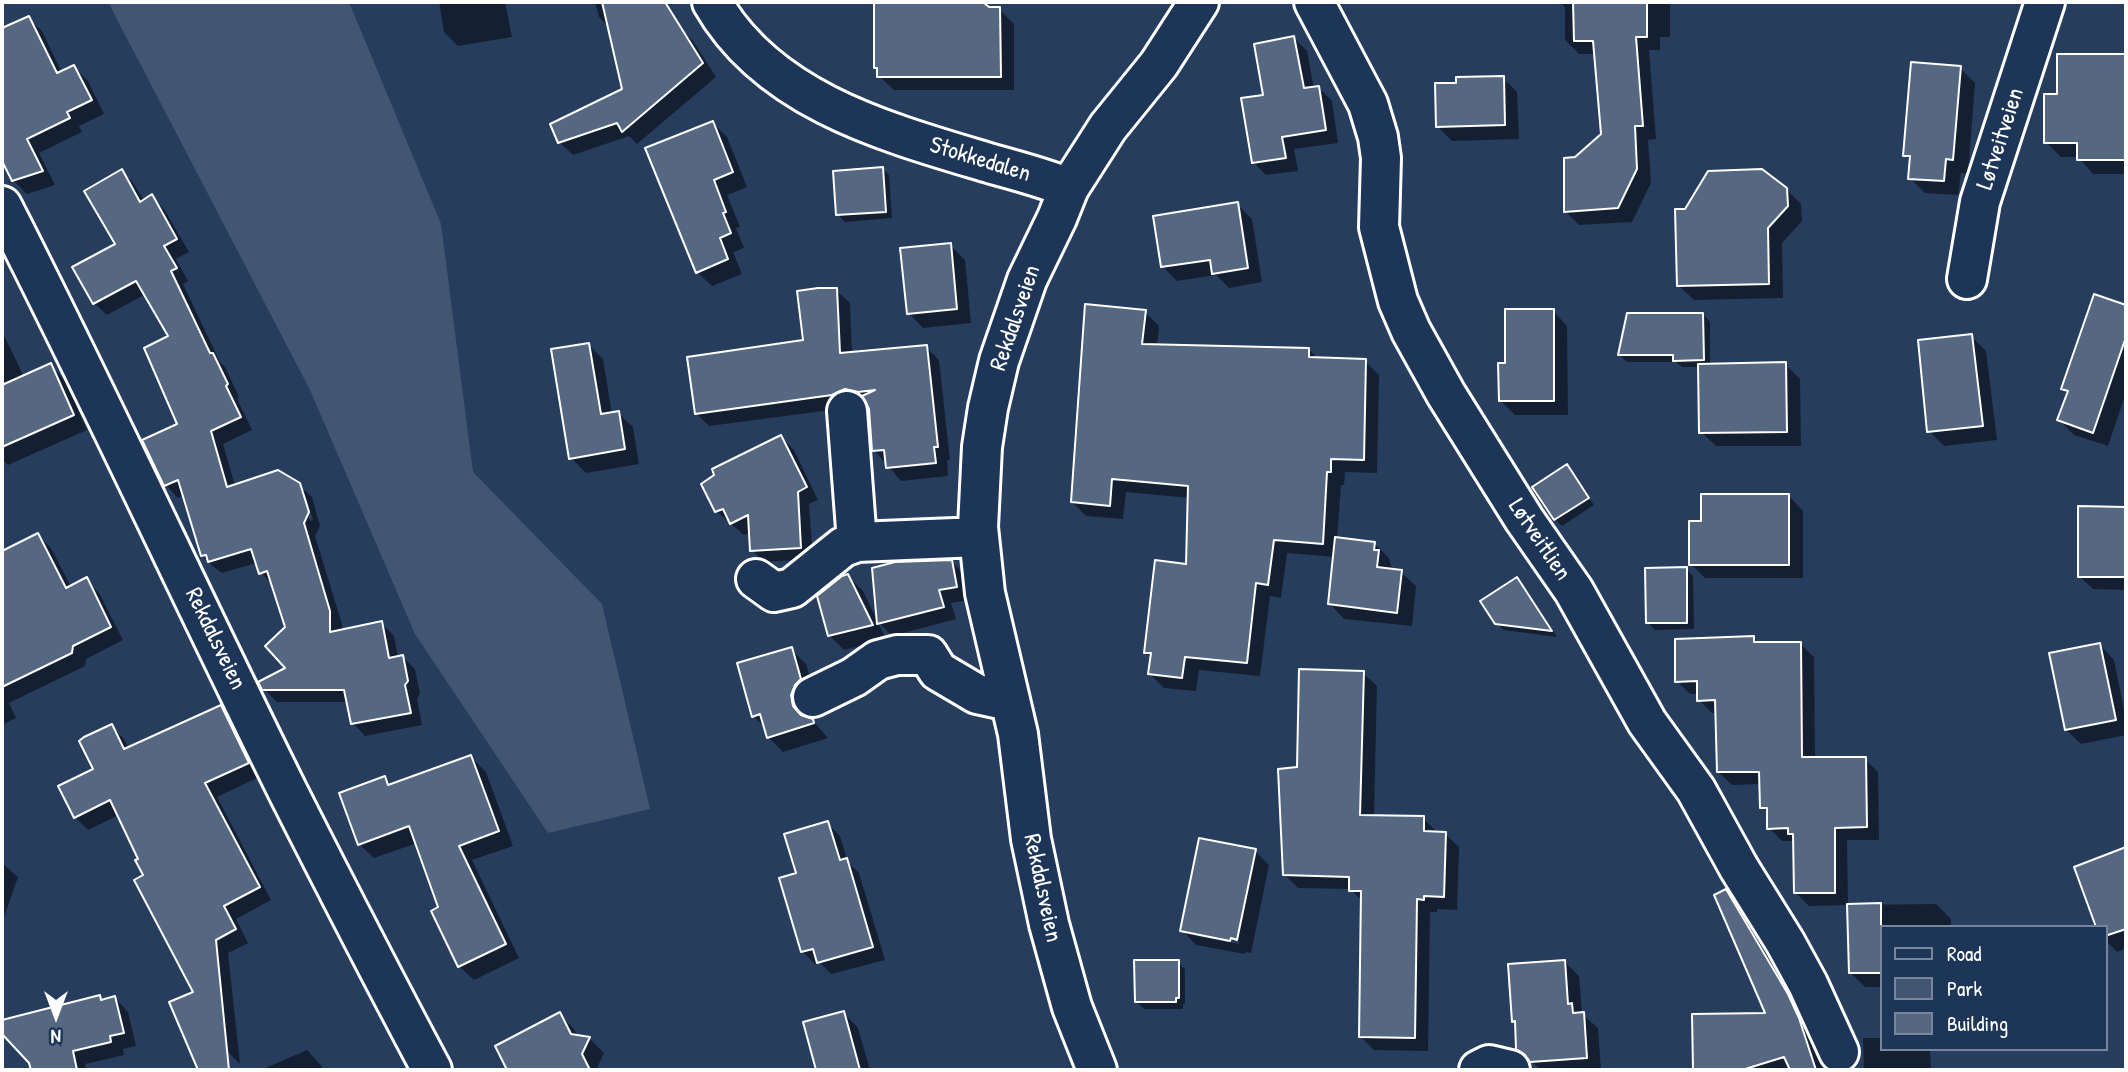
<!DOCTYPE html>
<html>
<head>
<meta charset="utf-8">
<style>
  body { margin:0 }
  #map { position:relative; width:2128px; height:1072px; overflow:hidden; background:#263d5e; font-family:"Patrick Hand",sans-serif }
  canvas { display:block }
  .frame { position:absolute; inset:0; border:4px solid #fff; pointer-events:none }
  .legend { position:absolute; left:1880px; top:925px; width:228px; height:126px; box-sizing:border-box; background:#1d3557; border:2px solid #77869a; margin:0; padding:9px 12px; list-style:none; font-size:21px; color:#fff }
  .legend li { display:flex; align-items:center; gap:14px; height:35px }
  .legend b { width:35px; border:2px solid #77869a }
  .north { position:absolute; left:21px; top:981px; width:70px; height:70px; -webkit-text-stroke:5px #1d3557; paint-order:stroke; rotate:180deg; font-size:19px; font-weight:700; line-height:28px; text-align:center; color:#fff }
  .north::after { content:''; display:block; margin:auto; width:24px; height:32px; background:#fff; clip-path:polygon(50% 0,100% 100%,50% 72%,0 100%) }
</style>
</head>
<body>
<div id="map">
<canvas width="2128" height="1072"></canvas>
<div class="frame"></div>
<ul class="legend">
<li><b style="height:9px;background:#1d3557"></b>Road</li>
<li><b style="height:19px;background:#425672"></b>Park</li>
<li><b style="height:19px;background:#556781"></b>Building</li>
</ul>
<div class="north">N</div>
</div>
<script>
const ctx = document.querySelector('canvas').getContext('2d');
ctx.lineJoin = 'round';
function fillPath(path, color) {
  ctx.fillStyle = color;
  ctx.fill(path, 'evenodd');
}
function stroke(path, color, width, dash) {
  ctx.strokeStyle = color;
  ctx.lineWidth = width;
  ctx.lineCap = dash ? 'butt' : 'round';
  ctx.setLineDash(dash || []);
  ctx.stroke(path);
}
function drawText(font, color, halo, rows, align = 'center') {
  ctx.font = font + ' "Patrick Hand",sans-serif';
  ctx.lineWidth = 5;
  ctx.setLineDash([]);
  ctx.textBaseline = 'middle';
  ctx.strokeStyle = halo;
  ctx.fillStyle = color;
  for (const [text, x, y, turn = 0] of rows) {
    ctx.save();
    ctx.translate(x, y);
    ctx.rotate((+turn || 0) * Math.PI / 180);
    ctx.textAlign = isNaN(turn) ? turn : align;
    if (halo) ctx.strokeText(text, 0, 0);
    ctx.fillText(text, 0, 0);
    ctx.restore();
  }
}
fillPath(new Path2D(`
  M108,2H349L441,224L473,472L602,604L650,809L548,833L415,634L310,390Z`), '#425672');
fillPath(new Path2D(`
  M439,2H505L512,37L458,46L444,32Z
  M595,2H668L674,28L679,27L693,41L716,77L637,144L629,136L573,155L559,142L624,89L609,27L599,17Z
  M876,2H981L988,9H999L1014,24V90H894L879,76V70L876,67Z
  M1560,2H1670V37H1660V50H1649L1656,139L1648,140L1651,183L1632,222L1579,225L1565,211L1575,159L1602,135L1596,54H1579L1565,40V7Z
  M28,18L42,31L62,73L74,67L88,81L104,114L79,126L82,132L39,153L55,185L27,194L13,180L2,157V146L21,136L2,95V30Z
  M1294,38L1307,51L1314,89L1319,88L1332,101L1338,143L1294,149L1298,171L1266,175L1253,162L1265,96Z
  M2125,55L2126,174H2093L2078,157H2061L2046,142L2058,96Z
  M1960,68L1975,83L1968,174L1961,173L1958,195L1925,193L1910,178L1911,162L1905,155Z
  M1503,78L1517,92L1519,139L1452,141L1438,127L1458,85Z
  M713,123L727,137L747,187L727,195L740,227L736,228L744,248L733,252L742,274L712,286L697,272Z
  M882,168L889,175L892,218L845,222L838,215Z
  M122,171L134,184L144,201L152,197L164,209L189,252L176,259L188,281L183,284L220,362L225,367L239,397L237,399L252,430L223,444L235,486L299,484L302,488H299L310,521L313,520L303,489L312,497L320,526L315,536L342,624V631L381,623L394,636L398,658L403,657L415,669L420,694L417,698L422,725L365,736L353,723L348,702H277L264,689L288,669L287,628L274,586L261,573L256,563L222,573L215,568L202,556L184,495L178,498L166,485L179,425L153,369H155L170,337L146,294L107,315L94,303L117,245Z
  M1786,189L1801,204L1802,221L1782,243L1783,298L1694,300L1679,286Z
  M1237,204L1252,219L1262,282L1229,288L1216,275L1177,281L1163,267Z
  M950,245L965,260L971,323L923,328L909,313Z
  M836,290L850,303L852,354L926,347L939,360L950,460H947L948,476L901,481L874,450L871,409L868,403L859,402L846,408L709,426L696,413L805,342Z
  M2095,296L2126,307V393L2108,446L2074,435L2059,420L2068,394L2063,388Z
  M1553,311L1567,326L1568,415H1515L1501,401Z
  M1145,312L1159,326L1157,346L1309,350L1319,359L1365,361L1379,375L1377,473L1345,472L1344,485H1341L1337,539L1374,543L1389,558L1392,571L1401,572L1416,586L1412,626L1344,619L1330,604L1335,557L1287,553L1281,598L1270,596L1260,676L1199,670L1196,691L1164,688L1150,674L1152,658L1146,652L1188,566L1190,498L1126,492L1123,519L1086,516L1072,502Z
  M1703,314L1710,322V365L1785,364L1800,379L1801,446H1716L1701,432L1700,367H1682L1676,362H1627L1620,355Z
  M2,331L24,377L50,365L65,380L87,430L8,465L2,459Z
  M1971,336L1986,351L1997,440L1944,446L1929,431Z
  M588,344L603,359L612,414L618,413L633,427L639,464L586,473L571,458Z
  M781,437L794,450L818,500L809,504L813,559L764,562L752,550L751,532L744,535L716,511Z
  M1566,466L1594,505L1562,526L1555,519Z
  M1789,496L1803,511V578H1705L1691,564L1703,523Z
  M2126,505V590L2093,589L2079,576L2112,508Z
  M38,535L51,548L71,587L86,580L99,593L123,640L86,659L85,666L9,703L16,718L2,725V553Z
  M952,562L965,575L969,600L951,603L956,619L892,636L879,623Z
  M1686,569L1693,576L1694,629L1655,630L1648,623Z
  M848,576L863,591L886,639L844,650L829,635Z
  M1517,579L1524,586L1557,637L1504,630L1496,623Z
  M1754,638L1760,644H1800L1814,657L1815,759H1865L1878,772L1879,840H1847L1848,905L1809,906L1796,893L1795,841H1782L1769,828L1768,813L1762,807L1761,784L1732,785L1718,772L1717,713H1712L1699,700V694H1690L1677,681Z
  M2100,645L2114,660L2126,720V735L2081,744L2066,730Z
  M791,649L806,664L815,694L805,710L807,719L812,720L828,738L783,752L768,737L766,728L753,716Z
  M1363,673L1377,686L1374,817L1423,818L1437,832L1445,834L1459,847L1457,910L1437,909V912H1430L1428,1051L1374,1050L1360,1036L1362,901L1350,889L1298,888L1284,874L1299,769Z
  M221,708L234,721L261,776L217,797L271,900L236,919L248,943L228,953L240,1064L229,1053L196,992L145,876L140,860L119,815L88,830L75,817L111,726L124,739L129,749Z
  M471,757L486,772L513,846L472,860L519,958L474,980L459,966L417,843L374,858L359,844L385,778L392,786Z
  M827,823L840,836L848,862L859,873L885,960L831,974L820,963L815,964L802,951L798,874Z
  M2126,849V948L2117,952L2105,940V927L2076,868Z
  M1255,851L1269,865L1251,953L1245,952V954L1196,945L1182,930ZM1196,932L1239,941V944L1196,936Z
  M2,863L18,877L2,923Z
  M1726,891L1738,904L1801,1008L1812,1032L1824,1070H1695L1694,1016L1768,1015Z
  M1936,904L1951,919V927H1881V987H1865L1851,973L1849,905Z
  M1178,962L1185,969V1004H1183V1009H1144L1137,1002Z
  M1565,962L1579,976L1582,1014L1598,1028L1601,1070H1541L1518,1049L1517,1025L1513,1021Z
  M99,997L103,1001L115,998L128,1012L136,1046L123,1049L124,1055L85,1064L86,1070H33L31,1062L2,1032V1022Z
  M844,1013L858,1028L870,1070H818L805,1023Z
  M559,1014L574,1029L578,1037L590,1039L604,1053L596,1070H505Z
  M1863,1038H1881V1049H1930L1931,1070H1864Z
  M307,1050L325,1070H261Z`), '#0007');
const building = new Path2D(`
  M602,2H665L703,63L622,132L617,123L558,143L550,124L622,89Z
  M874,2H983L989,7H1000L1001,77H877V68H874Z
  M1573,2H1647V37H1636L1643,126H1635L1637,169L1618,208L1564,212V158L1575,157L1601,134L1593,41H1574Z
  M29,16L57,73L74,65L92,100L67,112L70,118L27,139L43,171L12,181L2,161V28Z
  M1294,36L1304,88L1319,86L1326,130L1282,137L1286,158L1252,163L1241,98L1263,95L1254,44Z
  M2057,54H2126V160H2077V143H2044V94H2057Z
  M1911,62L1961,66L1953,160L1946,159L1944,181L1908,179L1910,156H1903Z
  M1504,76L1505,125L1436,127L1435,83H1456V77Z
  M713,121L733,172L714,180L726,212L723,213L731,233L720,238L728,259L696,273L645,148Z
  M883,167L886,212L836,215L833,171Z
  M122,169L140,202L152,194L177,239L164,246L177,268L171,271L210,353H213L228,384L226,386L241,417L211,431L227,487L278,470L300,483L309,512L304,523L330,611V632L382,621L389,658L403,655L408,681L405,685L411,713L351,724L344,690H262L258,682L285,668L265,646L285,627L267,571L259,574L251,549L208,562L206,555L201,556L178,480L164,486L142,440L177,424L144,348L168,336L136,281L93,304L72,267L115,244L84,191Z
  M1762,169L1787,188L1788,206L1768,228L1769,284L1677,286L1675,209H1685L1708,171Z
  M1238,202L1248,268L1212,274L1210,260L1161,267L1153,216Z
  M951,243L957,309L907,314L900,248Z
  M818,288H837L840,353L927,345L938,447H934L936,463L886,468L884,450L872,451L869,409L862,396L875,390L858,392L845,389L832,395L695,414L687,357L803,340L797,291Z
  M2094,294L2126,305V337L2093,433L2057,420L2068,391L2061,389Z
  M1085,304L1146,310L1142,344L1309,348V357L1366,359L1364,460L1331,459V472H1327L1323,544L1274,540L1268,585L1256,583L1247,663L1185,657L1182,678L1148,674L1151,653H1144L1155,560L1186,564L1188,486L1112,479L1110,506L1071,502Z
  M1505,309H1554V401H1499L1498,363H1505Z
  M1627,313H1703L1704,360L1673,361V355H1618Z
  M1972,334L1983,426L1927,432L1918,340Z
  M589,343L601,414L619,411L625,449L569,459L551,349Z
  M1786,362L1787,432L1699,433L1698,364Z
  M51,363L74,415L2,447V385Z
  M781,435L807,487L798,492L801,548L750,551L748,515L730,524L723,509L715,512L701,484L714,475L712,469Z
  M1567,464L1589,498L1554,520L1532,487Z
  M1701,494H1789V565H1689V521H1701Z
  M2078,506L2126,507V577H2078Z
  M38,533L66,588L87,577L111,627L73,646L72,653L2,687V551Z
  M1335,537L1375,542L1374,550H1379L1377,567L1402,570L1397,613L1328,604Z
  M952,560L957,587L939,590L944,607L877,624L872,568L895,562Z
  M1687,567V623H1646L1645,568Z
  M848,574L873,625L828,636L817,596L842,576Z
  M1517,577L1552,631L1495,624L1480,601Z
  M1754,636V642H1801L1802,757H1866L1867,827L1835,828V893H1794L1793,834H1788V828L1767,829V808H1760L1759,772H1717L1715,700L1697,701V681L1675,682V639Z
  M2100,643L2116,720L2065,730L2049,653Z
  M792,647L801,679L795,685L791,695L793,706L801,715L813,719L814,723L767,738L760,714L752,717L737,663Z
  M1299,669L1364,671L1360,815L1424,816V831L1446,832L1444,897L1424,896V900L1417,899L1415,1038L1359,1037L1361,891H1349V877L1283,875L1278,769L1297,767Z
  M221,705L249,763L205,783L260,887L224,906L236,929L216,940L229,1070H198L169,1002L193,992L134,880L143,875L135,860L138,859L110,800L74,818L58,786L93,769L79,741L84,737L112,724L124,749Z
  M471,755L499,831L459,846L506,944L458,967L431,911L438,907L409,826L358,845L339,793L385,776L388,785Z
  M828,821L840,860L847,858L873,947L817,963L813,949L801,952L779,878L796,873L784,834Z
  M1199,838L1256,849L1237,940L1231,938L1230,941L1180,931Z
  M2126,847V929L2105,936V927H2096L2074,867Z
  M1726,889L1788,994L1799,1018L1816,1070H1790L1784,1057L1742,1070H1693L1692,1014L1765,1013L1714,895Z
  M1881,903V973H1849L1847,904Z
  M1134,960H1179V998H1176V1002H1135Z
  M1565,960L1568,1004L1572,1003L1573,1013L1584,1012L1587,1058L1530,1062L1524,1054L1516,1049L1515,1021L1512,1022L1508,964Z
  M100,995L101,1000L115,996L124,1033L110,1036L111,1042L73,1051L77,1070H31L29,1063L2,1034V1020Z
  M844,1011L860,1070H816L803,1022Z
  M560,1012L571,1034L590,1037L582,1054L590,1070H507L495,1046Z`);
fillPath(building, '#556781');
stroke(building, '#fff', 2);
const minor = new Path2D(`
  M712,2C769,102 889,133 992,164C1018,171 1044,178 1069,188
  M1314,2L1368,104L1378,137L1381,158L1379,227L1398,301L1411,331L1446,394L1524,519L1574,591L1647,722L1696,790L1739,868L1785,942L1808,984L1839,1052
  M2,206C101,399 191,597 288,792C335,885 383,978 432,1070
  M1967,279L1980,202L2045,2
  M847,411L857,542
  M756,579L774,592L792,588L843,547L857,542L979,537
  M813,697L854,677L878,660L897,655H928L938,671L977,694L1009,701
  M1097,1070L1072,1007L1049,924L1031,839L1018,734L985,593L978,527L982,447L988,408L999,361L1027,280L1057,218L1069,188L1108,127L1159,64L1199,2
  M1479,1070L1489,1065L1510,1070`);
stroke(minor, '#fff', 44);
stroke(minor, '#1d3557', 38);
drawText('24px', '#fff', '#1d3557', [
  ["Løtveitveien",2001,139,-72],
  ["Stokkedalen",980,160,17],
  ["Rekdalsveien",1016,318,-71],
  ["Løtveitlien",1539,540,56],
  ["Rekdalsveien",215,639,64],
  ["Rekdalsveien",1042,888,78]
]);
</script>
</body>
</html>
